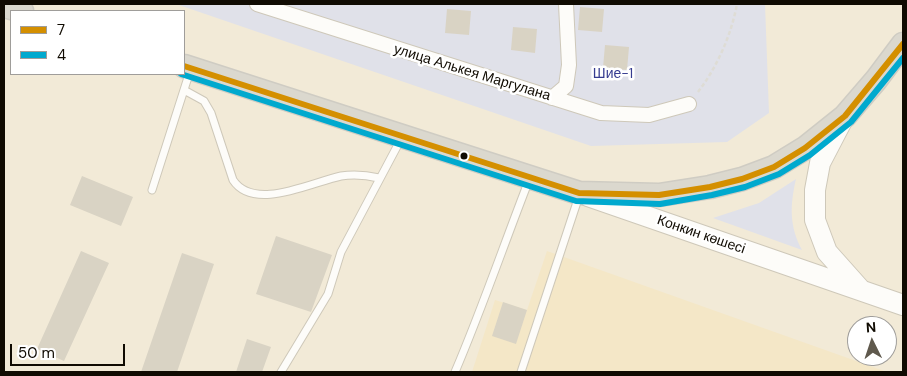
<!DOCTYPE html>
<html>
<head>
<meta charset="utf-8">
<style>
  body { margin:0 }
  #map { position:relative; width:907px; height:376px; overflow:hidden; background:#f2ead7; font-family:"DM Sans",sans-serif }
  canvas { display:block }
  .frame { position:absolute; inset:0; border:5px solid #100b02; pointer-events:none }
  .legend { position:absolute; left:10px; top:10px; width:175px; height:65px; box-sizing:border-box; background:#fff; border:1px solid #9f9d9a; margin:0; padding:6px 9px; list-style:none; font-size:15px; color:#100b02 }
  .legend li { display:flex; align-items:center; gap:10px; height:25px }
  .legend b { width:25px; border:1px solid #9f9d9a }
  .north { position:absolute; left:847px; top:316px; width:50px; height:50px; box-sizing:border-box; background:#fff; border:1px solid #9f9d9a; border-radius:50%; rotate:356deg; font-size:14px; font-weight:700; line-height:20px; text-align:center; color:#100b02 }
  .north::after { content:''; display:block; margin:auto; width:18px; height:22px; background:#5f594d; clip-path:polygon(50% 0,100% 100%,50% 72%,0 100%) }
  .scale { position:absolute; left:10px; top:344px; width:115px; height:22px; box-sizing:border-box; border:2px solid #100b02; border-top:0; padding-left:6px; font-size:15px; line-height:18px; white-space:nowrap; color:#100b02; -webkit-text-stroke:4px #fff; paint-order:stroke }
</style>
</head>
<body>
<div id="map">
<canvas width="907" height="376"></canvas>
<div class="frame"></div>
<ul class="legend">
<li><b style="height:6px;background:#d48f00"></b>7</li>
<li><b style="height:6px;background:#00a9ce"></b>4</li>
</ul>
<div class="north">N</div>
<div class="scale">50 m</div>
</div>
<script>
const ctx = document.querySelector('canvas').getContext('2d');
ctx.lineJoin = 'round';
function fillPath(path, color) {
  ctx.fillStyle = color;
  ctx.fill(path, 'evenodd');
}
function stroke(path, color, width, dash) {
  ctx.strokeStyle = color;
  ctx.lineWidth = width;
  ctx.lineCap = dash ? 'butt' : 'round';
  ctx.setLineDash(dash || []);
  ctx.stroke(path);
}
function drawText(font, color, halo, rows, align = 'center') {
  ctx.font = font + ' "DM Sans",sans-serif';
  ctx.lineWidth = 5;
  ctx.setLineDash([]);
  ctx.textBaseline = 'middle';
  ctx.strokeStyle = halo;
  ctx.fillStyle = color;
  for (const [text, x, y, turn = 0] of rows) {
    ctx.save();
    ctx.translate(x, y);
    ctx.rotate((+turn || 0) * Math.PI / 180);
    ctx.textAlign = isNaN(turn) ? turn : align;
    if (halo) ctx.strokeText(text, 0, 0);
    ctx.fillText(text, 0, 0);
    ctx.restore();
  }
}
fillPath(new Path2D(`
  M547,251L887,372H472L495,300L527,310Z`), '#f4e7c7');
fillPath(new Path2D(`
  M176,4H765L769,113L727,142L591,146Z
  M796,179C790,205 789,226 802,250L713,218L759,203Z`), '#e0e1e9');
fillPath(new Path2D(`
  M580,7L604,9L602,32L578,30Z
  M447,9L471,11L469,35L445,33Z
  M513,27L537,29L535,53L511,50Z
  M605,45L629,47L627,70L603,68Z
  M82,176L133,197L121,226L70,205Z
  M276,236L332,255L311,312L256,294Z
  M81,251L109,263L64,361L37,349Z
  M182,253L214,264L177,372H141Z
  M503,302L527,310L516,344L492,336Z
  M247,339L271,347L262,372H236Z`), '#d9d3c4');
const service = new Path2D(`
  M184,90L204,101L211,113L233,180C254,212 312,182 341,176C354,174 366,175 379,178
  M152,190L190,71
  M281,372L328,294L341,252L401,139
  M455,372C482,309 504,244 529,180
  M521,372L579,196`);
const minor = new Path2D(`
  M257,4L601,113L649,115L689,104
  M552,98L566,86L569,65L566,4`);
const secondary = new Path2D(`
  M844,117L820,163L815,190V220L827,252L860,289
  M588,196L903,305`);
const trunk = new Path2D(`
  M4,6L22,11
  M184,66L579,193L659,195L710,187L742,179L774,167L805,148L845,116L876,80L903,44`);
stroke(service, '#cec8b9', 9);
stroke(minor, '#cec8b9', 16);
stroke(secondary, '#cec8b9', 22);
stroke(trunk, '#cfccc3', 25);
stroke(new Path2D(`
  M698,92C717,67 731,36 737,4`), '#dedcd5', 2.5, [4, 2.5]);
stroke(service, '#fdfcf9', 7);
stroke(minor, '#fdfcf9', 14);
stroke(secondary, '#fdfcf9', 20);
stroke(trunk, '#dbd8ce', 22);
stroke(new Path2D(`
  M184,66L579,193L659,195L710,187L742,179L774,167L805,148L845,116L903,44`), '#d48f00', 6);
stroke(new Path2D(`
  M181,74L576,201L660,204L712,195L745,187L779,174L810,155L851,122L903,58`), '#00a9ce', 6);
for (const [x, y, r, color] of [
  [464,156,4.5,"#100b02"]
]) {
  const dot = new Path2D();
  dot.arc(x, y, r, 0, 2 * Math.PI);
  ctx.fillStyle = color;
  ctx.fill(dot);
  stroke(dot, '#fff', 2);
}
drawText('14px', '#100b02', '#fff', [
  ["улица Алькея Маргулана",472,73,17],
  ["Конкин көшесі",701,235,19]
]);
drawText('14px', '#363c90', '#fff', [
  ["Шие-1",613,74]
]);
</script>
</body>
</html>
